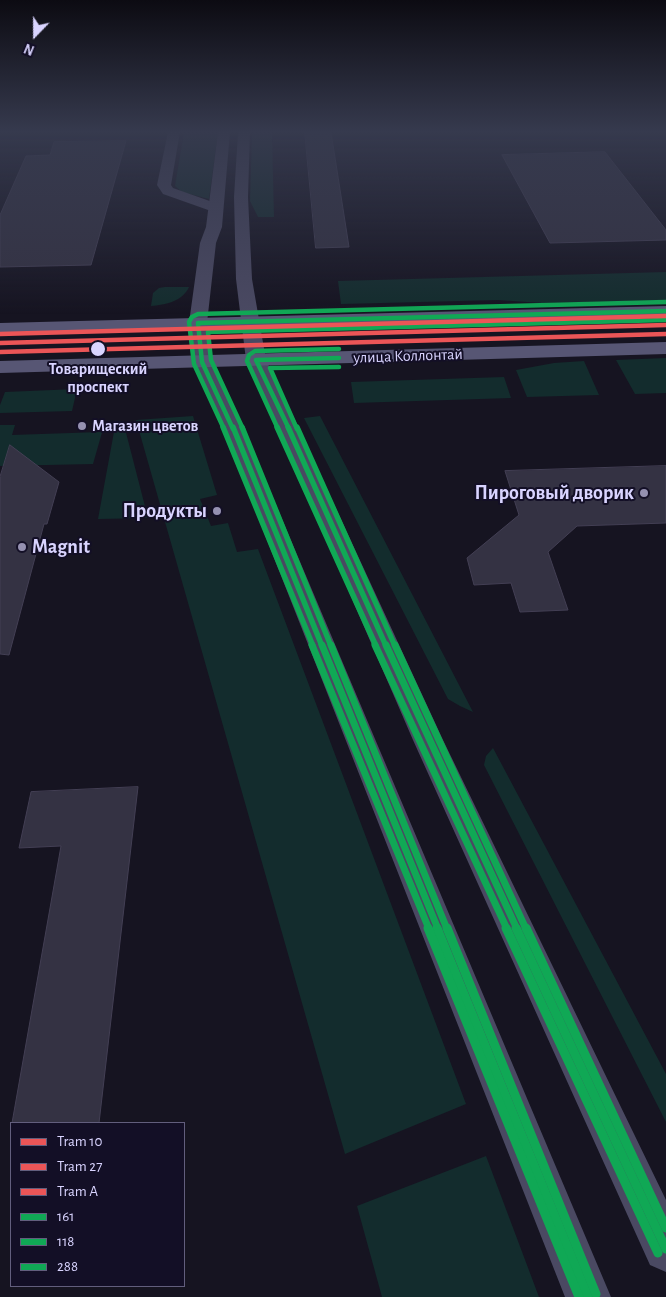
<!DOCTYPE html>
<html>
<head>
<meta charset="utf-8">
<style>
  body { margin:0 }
  #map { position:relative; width:666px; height:1297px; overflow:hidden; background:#161421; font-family:"Alegreya Sans",sans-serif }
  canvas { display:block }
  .legend { position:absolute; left:10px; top:1122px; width:175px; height:165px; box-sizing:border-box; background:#130f26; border:1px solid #625e7d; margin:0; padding:6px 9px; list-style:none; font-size:15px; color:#d9d4ff }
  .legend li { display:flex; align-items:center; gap:10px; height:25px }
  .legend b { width:25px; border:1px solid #625e7d }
  .north { position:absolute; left:10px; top:10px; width:50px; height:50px; -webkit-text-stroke:4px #130f26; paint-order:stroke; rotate:202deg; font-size:14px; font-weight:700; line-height:20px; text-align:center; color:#d9d4ff }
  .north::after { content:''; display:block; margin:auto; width:18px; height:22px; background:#d9d4ff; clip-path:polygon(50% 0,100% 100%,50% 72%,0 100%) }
</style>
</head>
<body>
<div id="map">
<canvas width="666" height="1297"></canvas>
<ul class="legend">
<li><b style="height:6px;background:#eb5557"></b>Tram 10</li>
<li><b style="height:6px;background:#eb5557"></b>Tram 27</li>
<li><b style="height:6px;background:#eb5557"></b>Tram А</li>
<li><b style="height:6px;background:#10a855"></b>161</li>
<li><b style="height:6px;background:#10a855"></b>118</li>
<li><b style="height:6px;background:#10a855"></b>288</li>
</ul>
<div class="north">N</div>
</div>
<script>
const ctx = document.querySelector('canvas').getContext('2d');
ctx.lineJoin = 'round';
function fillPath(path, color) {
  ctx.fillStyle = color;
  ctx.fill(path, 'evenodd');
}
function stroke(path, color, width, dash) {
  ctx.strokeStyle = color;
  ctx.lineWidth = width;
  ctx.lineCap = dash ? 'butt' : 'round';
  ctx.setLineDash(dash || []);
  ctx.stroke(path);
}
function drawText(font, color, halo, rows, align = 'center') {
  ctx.font = font + ' "Alegreya Sans",sans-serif';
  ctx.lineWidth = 4;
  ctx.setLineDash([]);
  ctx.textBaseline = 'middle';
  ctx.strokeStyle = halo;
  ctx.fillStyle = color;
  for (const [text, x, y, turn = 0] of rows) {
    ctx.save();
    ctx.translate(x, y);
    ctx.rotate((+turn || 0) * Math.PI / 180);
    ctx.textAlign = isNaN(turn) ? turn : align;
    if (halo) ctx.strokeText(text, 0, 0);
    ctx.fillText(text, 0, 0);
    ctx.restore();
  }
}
fillPath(new Path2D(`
  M184,132H218L209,199L182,192L175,186Z
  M252,132H272L274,217H258L250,201Z
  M666,272V300L542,303L498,300L341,304L338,281Z
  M165,287H189C183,301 165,305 151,306L153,293L159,288Z
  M666,358V393L635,394L616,360Z
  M584,361L599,395L527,397L516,370L554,363Z
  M504,377L511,398L354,403L351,382Z
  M77,389L72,411L0,413V405L5,392Z
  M193,416L217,495L200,499L211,526L228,523L237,552L258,549L466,1104L345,1154L136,420Z
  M320,416L473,712L460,706L448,699L304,418Z
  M116,421H123L148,518L98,519Z
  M103,422H105L93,464L0,466V425H15L12,435L100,432Z
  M493,748L666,1074V1122L484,765L486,756Z
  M486,1156L539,1297H382L357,1206Z`), '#132c2d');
const building = new Path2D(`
  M305,132H331L349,247L316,248Z
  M126,141L91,265L0,267V215L26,156L50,155L54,142Z
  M605,152L666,230V240L550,243L502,155Z
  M10,445L59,482L47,524H44L9,655L0,654V477Z
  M666,466V523L577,526L548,552L568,610L520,612L511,583L474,585L467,558L519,515L505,471Z
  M138,787L99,1123H12L61,846L19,848L31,792Z`);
fillPath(building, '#343243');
stroke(building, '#433f54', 1);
fillPath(new Path2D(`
  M168,132H180L171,185L173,188L221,205L223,208L221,211H211L163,194L157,185Z`), '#4a4962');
fillPath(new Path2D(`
  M218,132H230L222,227L216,243L207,323L212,362L235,408L611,1297H565L215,408L192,362L189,323L200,243L206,227Z
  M238,132H250L248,197L252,279L266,360L290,409L443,740L666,1200V1272L650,1265L413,740L270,409L246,360L236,279L234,197Z`), '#4a4962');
fillPath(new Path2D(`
  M666,306V316L0,333V323Z
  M666,342V354L0,373V361Z`), '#575674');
stroke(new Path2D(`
  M233,429L202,362L198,323L666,311
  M289,429L256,360L339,358`), '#10a855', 4.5);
stroke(new Path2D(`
  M233,427L322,646
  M288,427L386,646`), '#10a855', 5.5);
stroke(new Path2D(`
  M322,645L438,929
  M386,645L517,929`), '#10a855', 7);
stroke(new Path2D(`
  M437,928L588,1297
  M516,928L666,1249`), '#10a855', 9);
stroke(new Path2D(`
  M243,429L211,360L208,332L666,320
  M278,429L247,361L249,355L255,351L339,349`), '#10a855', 4.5);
stroke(new Path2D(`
  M242,427L331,646
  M277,427L376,646`), '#10a855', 5.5);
stroke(new Path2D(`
  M331,645L447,929
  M375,645L507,929`), '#10a855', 7);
stroke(new Path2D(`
  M447,928L596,1294
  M506,928L658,1253`), '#10a855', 9);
stroke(new Path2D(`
  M224,429L194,364L189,322L192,317L198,314L666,302
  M297,429L270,368L339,367`), '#10a855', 4.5);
stroke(new Path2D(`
  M223,427L313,646
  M297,427L395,646`), '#10a855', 5.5);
stroke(new Path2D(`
  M312,645L429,929
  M395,645L526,929`), '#10a855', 7);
stroke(new Path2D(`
  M428,928L579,1297
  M526,928L666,1228`), '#10a855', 9);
stroke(new Path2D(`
  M0,343L666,325`), '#eb5557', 4.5);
stroke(new Path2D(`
  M0,352L666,334`), '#eb5557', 4.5);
stroke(new Path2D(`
  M0,334L666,316`), '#eb5557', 4.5);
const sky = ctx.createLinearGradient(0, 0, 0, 314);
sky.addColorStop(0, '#0c0b12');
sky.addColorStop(0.42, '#363a4e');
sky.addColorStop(1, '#363a4e00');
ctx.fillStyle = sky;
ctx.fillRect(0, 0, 666, 314);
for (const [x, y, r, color] of [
  [98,349,8,"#d9d4ff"],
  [82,426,5,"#9591b1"],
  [644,493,5,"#9591b1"],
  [217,511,5,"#9591b1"],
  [22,547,5,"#9591b1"]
]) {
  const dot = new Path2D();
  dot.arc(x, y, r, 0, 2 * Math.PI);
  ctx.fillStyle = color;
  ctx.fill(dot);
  stroke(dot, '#130f26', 2);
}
drawText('16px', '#d9d4ff', '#130f26', [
  ["улица Коллонтай",408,356,-2]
]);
drawText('bold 16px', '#d9d4ff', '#130f26', [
  ["Товарищеский",98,369],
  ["проспект",98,387]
]);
drawText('bold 16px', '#d9d4ff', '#130f26', [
  ["Магазин цветов",92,426]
], 'left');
drawText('bold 20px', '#d9d4ff', '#130f26', [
  ["Пироговый дворик",634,493],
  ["Продукты",207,511],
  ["Magnit",32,547,"left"]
], 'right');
</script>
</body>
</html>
